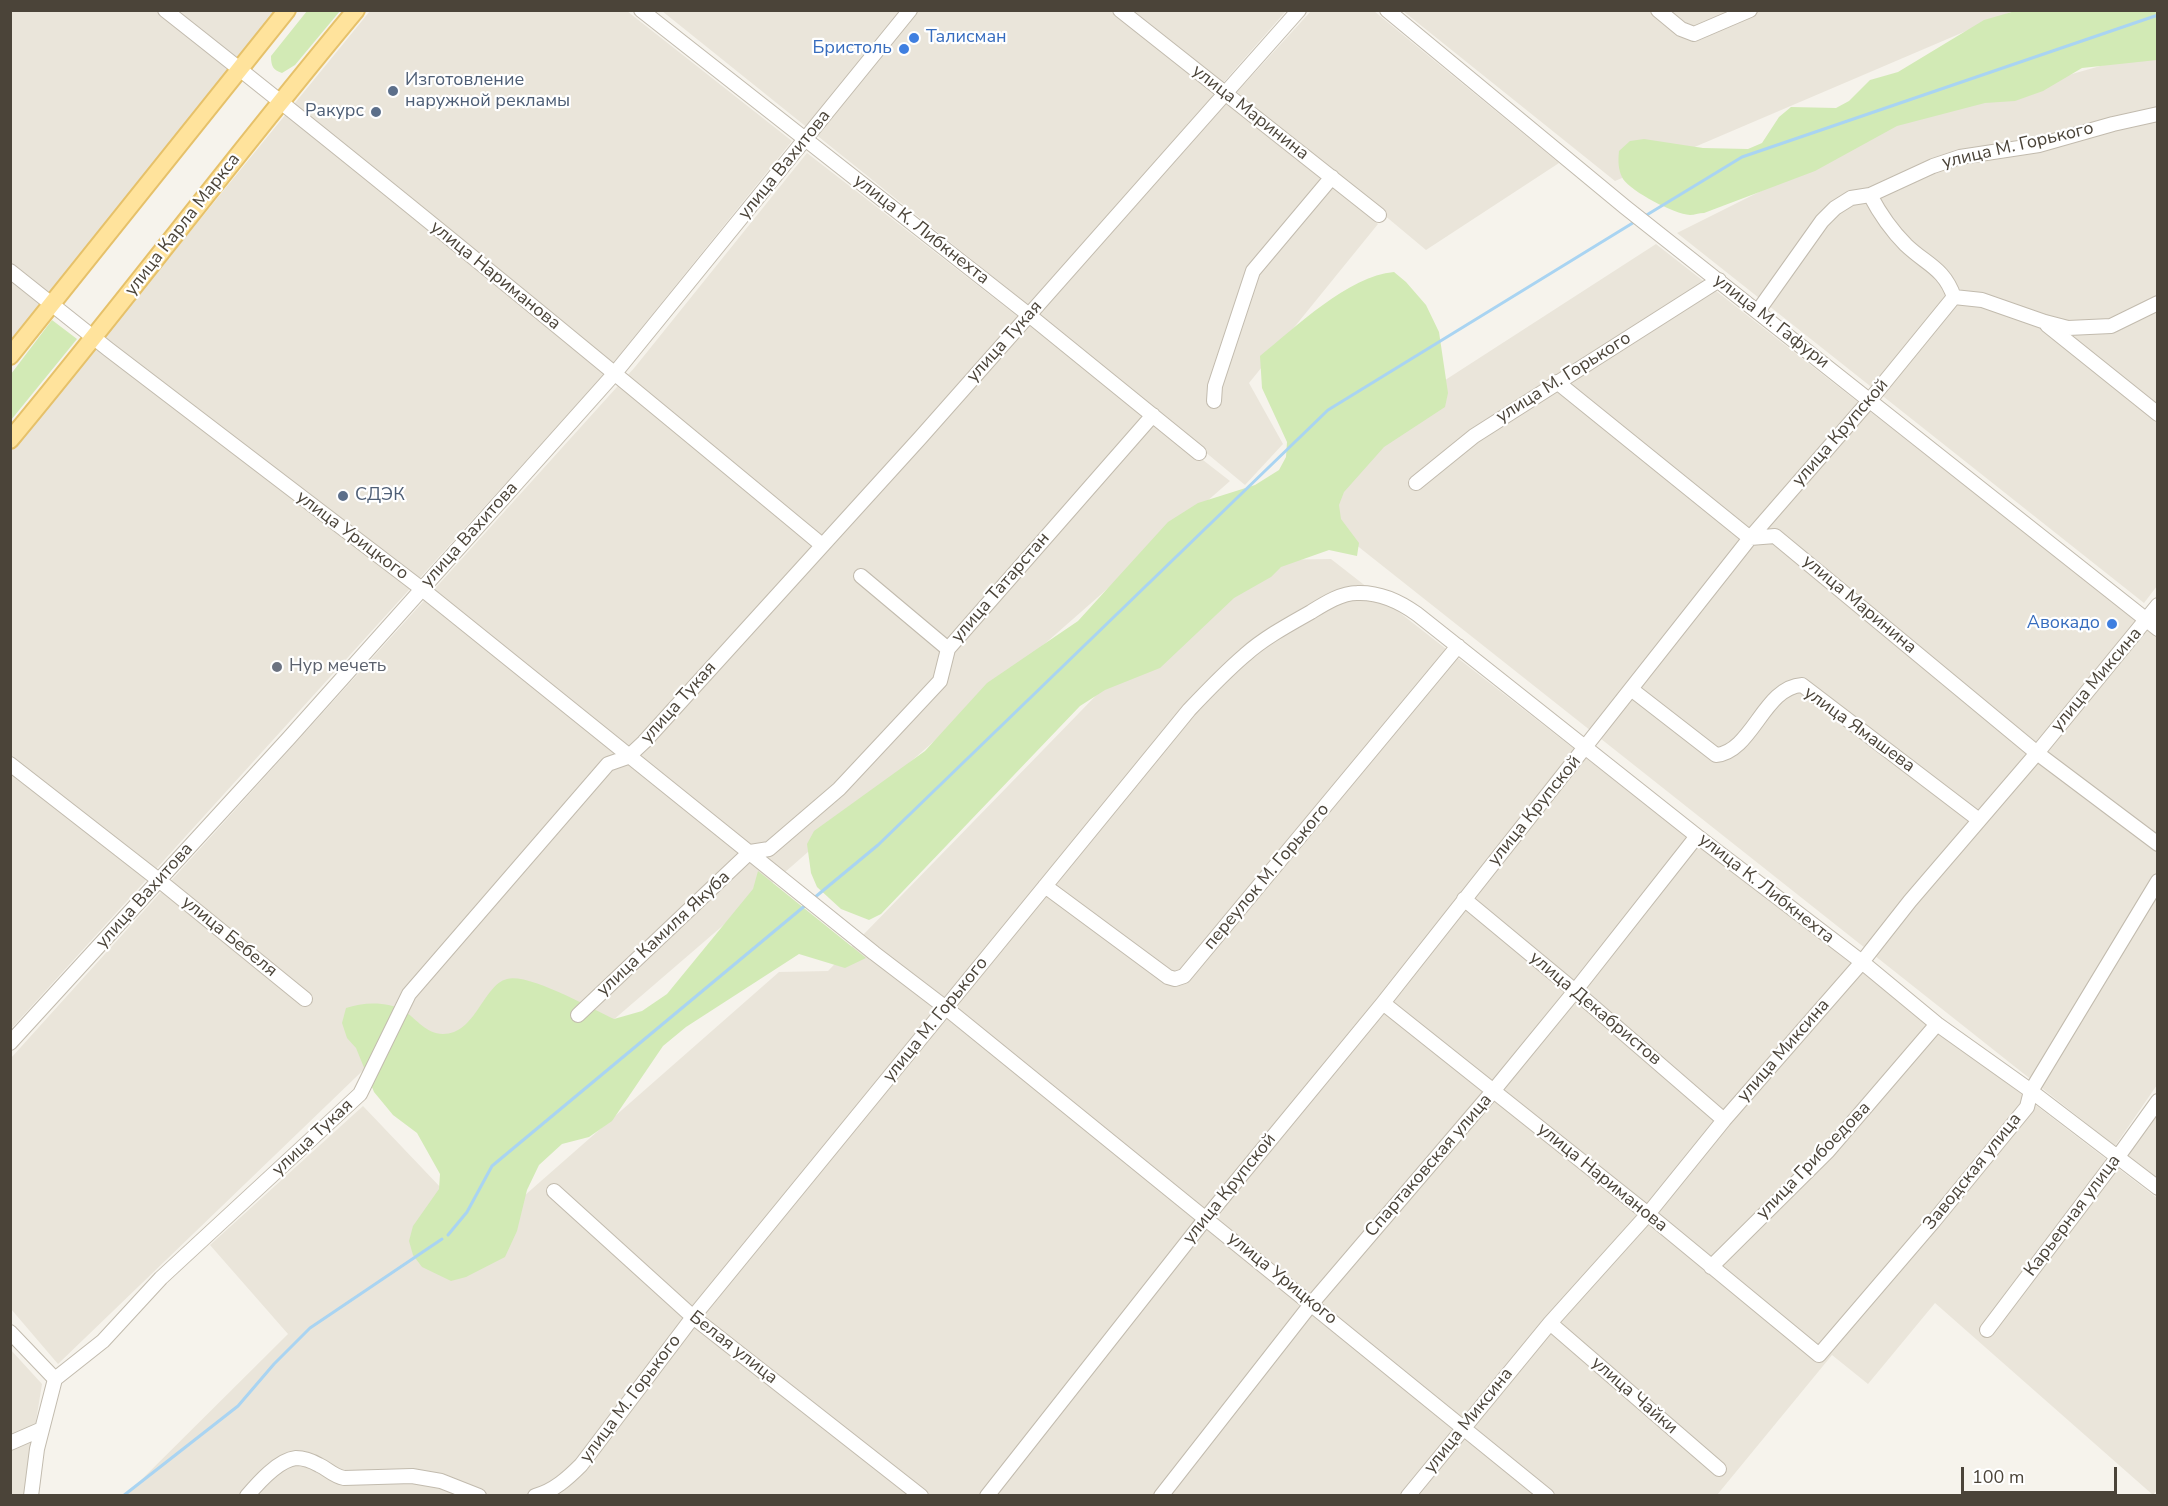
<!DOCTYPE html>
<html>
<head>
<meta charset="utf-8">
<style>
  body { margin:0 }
  #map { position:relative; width:2168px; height:1506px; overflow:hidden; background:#f6f3ec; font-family:"Nunito Sans",sans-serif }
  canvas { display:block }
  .frame { position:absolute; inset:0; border:12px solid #4b4439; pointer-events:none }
  .scale { position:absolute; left:1961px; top:1467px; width:156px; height:27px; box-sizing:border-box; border:3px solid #4b4439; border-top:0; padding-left:8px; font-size:18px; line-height:21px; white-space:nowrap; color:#4b4439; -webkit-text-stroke:4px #fff; paint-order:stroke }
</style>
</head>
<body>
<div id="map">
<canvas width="2168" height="1506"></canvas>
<div class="frame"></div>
<div class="scale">100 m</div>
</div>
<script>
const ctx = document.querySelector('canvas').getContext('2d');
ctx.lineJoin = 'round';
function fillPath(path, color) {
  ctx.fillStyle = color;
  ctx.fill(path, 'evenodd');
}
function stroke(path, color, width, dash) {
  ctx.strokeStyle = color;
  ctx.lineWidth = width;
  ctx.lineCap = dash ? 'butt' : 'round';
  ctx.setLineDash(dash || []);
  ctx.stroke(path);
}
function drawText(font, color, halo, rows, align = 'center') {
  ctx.font = font + ' "Nunito Sans",sans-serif';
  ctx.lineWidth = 4.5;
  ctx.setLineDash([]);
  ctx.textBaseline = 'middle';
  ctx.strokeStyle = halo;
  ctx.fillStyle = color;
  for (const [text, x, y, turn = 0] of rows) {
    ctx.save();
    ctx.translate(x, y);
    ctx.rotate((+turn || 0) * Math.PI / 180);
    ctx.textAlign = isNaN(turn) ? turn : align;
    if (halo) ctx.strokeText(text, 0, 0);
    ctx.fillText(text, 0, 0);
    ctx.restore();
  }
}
fillPath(new Path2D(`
  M11,11H276L11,350Z
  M370,11H627L792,141L601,378L11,1029V451Z
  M662,11H1110L1378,224L1249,383L1283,444L1245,485L1027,304Z
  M1134,11H1286L1223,83Z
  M1311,11H1374L1559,163L1426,250L1237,92Z
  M1403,11H2013L1615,181Z
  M2157,50V586L2144,603L1677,233L1895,124Z
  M807,153L1230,481L792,866L561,1065L443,1060L408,1027L58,1364L11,1309V1058L635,367Z
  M1656,244L2157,636V1085L2115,1146L1307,506L1391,415Z
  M1331,559L1742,880L2157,1198L2158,1489L2153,1495L1935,1303L1868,1384L1832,1355L1717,1495L125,1496L288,1334L210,1245L363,1106L483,1232L779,972L828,971L1186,603L1273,560Z
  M2157,1113V1178L2127,1156Z
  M10,1349L42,1384L24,1495H11Z`), '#eae5da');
fillPath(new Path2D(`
  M307,11H340L295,65L282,73C273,70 271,66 271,56Z
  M2015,11H2157V60L2082,68L2043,91L2015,101L1985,103L1897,126L1815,171L1704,213C1699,213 1694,215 1690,215C1674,214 1632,192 1623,179C1618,170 1618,161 1619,151L1630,141L1644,139L1703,148L1748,149L1762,143L1779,117L1791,107L1836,108L1849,101L1870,80L1898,72L1984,20Z
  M1394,272L1406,282L1426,305L1439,332L1448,393L1445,407L1384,447L1344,492L1339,505L1341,519L1359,543L1357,556L1329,550L1281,567L1271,577L1234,598L1160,668L1105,690L1080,706L881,914L869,920L841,909L817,887L811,873L807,844L814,831L925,751L987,683L1078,621L1168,522L1198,503L1255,485L1279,470L1286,457L1287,442L1262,388L1260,356C1296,327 1348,276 1394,272Z
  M52,320L77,339L11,420V374Z
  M758,871L866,958L845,968L799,954L686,1027L663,1046L612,1121L589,1137L562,1144L539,1165L527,1190L517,1231L505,1257L466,1277L451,1281L422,1267L413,1255L409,1241L413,1226L439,1189L440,1174L417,1133L393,1115L374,1092L356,1048L347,1038L342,1023L346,1008C363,1002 388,1001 404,1011C417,1019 426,1034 443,1034C476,1034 483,985 507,979C529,973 592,1009 614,1019L642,1011L667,994L753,889Z`), '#d2eab5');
stroke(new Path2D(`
  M1645,216L1742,157L2158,15
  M814,898L878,845L1328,410L1636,221
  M448,1235L467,1212L492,1166L807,904
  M123,1496L238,1406L274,1364L310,1328L442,1239`), '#a9d4f2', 3);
const minor = new Path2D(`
  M165,10C387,185 605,365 822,545
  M641,10L1029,315L1199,453
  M1120,10L1379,215
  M1387,10L1625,207L2158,629
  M1658,10L1681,29L1694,34L1750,10
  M1870,195C1880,214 1891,230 1906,245C1927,265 1944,268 1954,297
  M10,271L108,349L422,589L874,953L946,1008L1547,1496
  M1758,311L1822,221L1835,208L1851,198L1870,195L1933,166L1960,157L2039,145L2113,124L2158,114
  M2047,325L2158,414
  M1557,382L1750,538L1775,536L2037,753L2158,844
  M1214,401L1215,386L1253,271L1332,177
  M1416,483L1474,436L1719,280
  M861,576L948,649
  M1631,689L1716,755C1752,752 1764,687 1802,685L1979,820
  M10,764L160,881L305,999
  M1045,886L1168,977L1175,979L1184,976L1458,646
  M1464,899L1575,991L1724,1120
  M1383,1003L1648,1214L1819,1355L1933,1222L2027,1107L2031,1091L2158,881
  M578,1015L750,852L769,849L839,789L940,681L948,649L1153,415
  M10,1043L289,738L615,373L910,10
  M554,1191L693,1317L921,1496
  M1711,1267L1828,1151L1937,1024
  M1550,1323L1719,1469
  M1987,1330L2117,1158L2158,1101
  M10,1332L55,1379
  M55,1379L103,1341L161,1278L360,1094L409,994L608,764L628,757L644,742L921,437L1299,10
  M10,1443L42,1429
  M31,1496L37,1449L55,1379
  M247,1496C258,1483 278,1460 296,1458C303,1458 312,1461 319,1465C328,1469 333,1476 344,1478L412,1476L441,1481L479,1496
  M535,1496C554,1491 568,1478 581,1465L693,1317L1189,710C1207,691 1225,672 1245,655C1264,638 1288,625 1311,612C1324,604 1341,593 1357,593C1380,592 1399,601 1417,614L1697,836L1862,962L1937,1024L2031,1091L2158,1188
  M987,1496L1206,1218L1383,1003L1750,538L1870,400L1954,297L1982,300L2045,322L2068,328L2111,326L2158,303
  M1161,1496L1312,1303L1494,1090L1575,991L1697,836
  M1408,1496L1550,1323L1648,1214L1724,1120L1862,962L1910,901L2037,753L2158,605`);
const major = new Path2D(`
  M10,356L287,10
  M10,440C128,298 238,151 356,10`);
stroke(minor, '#c2bbae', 16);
stroke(major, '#e6c16a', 20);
stroke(minor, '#fff', 14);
stroke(major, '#ffe39c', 16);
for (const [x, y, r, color] of [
  [914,38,6,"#3f7fe0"],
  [904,49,6,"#3f7fe0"],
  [393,91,6,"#5c6f8a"],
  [376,112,6,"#5c6f8a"],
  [343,496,6,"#5c6f8a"],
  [2112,624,6,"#3f7fe0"],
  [277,667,6,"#6b7280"]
]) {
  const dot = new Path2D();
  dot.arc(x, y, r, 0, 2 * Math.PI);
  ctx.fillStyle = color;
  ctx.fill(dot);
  stroke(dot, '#fff', 2);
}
drawText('18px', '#366cbe', '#fff', [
  ["Талисман",926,38,"left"],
  ["Бристоль",892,49],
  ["Авокадо",2100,624]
], 'right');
drawText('18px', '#4e5e75', '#fff', [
  ["Изготовление",405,81],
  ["наружной рекламы",405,102],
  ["Ракурс",364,112,"right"],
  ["СДЭК",355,496]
], 'left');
drawText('18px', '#4b4439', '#fff', [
  ["улица Маринина",1250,113,38],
  ["улица М. Горького",2018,146,-13],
  ["улица Вахитова",785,165,-51],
  ["улица Карла Маркса",183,225,-52],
  ["улица К. Либкнехта",921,230,38],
  ["улица Нариманова",495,276,39],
  ["улица М. Гафури",1771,322,38],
  ["улица Тукая",1005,342,-48],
  ["улица М. Горького",1564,378,-32],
  ["улица Крупской",1841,433,-49],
  ["улица Вахитова",470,535,-48],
  ["улица Урицкого",352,536,37],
  ["улица Татарстан",1001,588,-49],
  ["улица Маринина",1859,605,40],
  ["улица Миксина",2097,680,-50],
  ["улица Тукая",679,703,-48],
  ["улица Ямашева",1859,730,36],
  ["улица Крупской",1535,811,-51],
  ["переулок М. Горького",1267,877,-50],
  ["улица К. Либкнехта",1766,889,38],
  ["улица Вахитова",145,896,-48],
  ["улица Камиля Якуба",664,934,-43],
  ["улица Бебеля",229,937,39],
  ["улица Декабристов",1595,1009,40],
  ["улица М. Горького",936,1020,-51],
  ["улица Миксина",1784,1051,-49],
  ["улица Тукая",313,1138,-43],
  ["улица Грибоедова",1814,1161,-46],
  ["Спартаковская улица",1429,1166,-49],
  ["Заводская улица",1973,1172,-51],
  ["улица Нариманова",1602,1178,39],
  ["улица Крупской",1230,1189,-51],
  ["Карьерная улица",2073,1216,-53],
  ["улица Урицкого",1282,1279,39],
  ["Белая улица",733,1348,38],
  ["улица Чайки",1634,1396,41],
  ["улица М. Горького",631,1399,-53],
  ["улица Миксина",1469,1421,-51]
]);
drawText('18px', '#5b616d', '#fff', [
  ["Нур мечеть",289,667]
], 'left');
</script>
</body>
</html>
